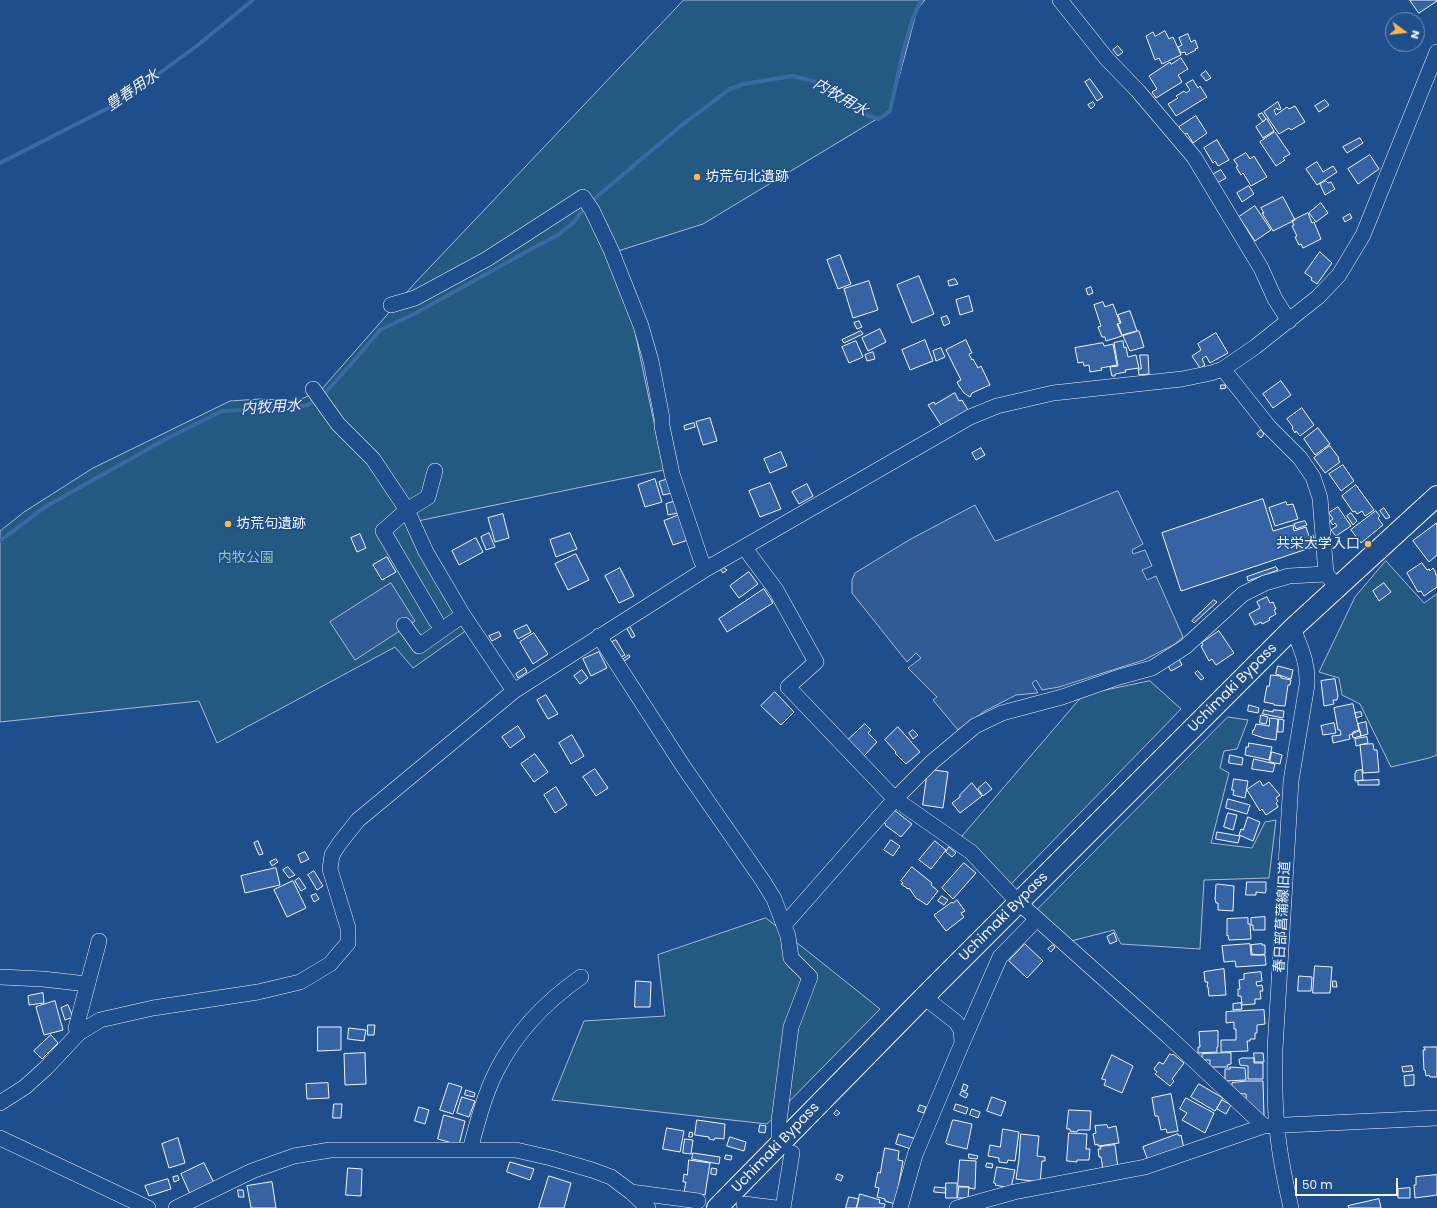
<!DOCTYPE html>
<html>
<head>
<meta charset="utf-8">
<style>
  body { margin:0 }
  #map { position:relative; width:1437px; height:1208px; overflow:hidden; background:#1f4e8c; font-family:Poppins,sans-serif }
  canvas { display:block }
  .north { position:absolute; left:1385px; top:12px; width:40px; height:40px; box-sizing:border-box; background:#1f4e8c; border:1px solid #7391ba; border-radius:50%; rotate:105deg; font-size:11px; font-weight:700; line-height:16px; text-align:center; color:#f2f6ff }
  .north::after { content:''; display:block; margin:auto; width:14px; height:18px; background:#ffb74d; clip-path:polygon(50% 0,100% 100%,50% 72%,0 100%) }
  .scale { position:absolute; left:1295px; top:1178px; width:103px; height:18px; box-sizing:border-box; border:2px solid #f2f6ff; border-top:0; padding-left:5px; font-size:12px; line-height:14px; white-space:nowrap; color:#f2f6ff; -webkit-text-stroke:3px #1f4e8c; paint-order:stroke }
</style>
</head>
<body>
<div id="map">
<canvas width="1437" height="1208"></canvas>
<div class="north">N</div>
<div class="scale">50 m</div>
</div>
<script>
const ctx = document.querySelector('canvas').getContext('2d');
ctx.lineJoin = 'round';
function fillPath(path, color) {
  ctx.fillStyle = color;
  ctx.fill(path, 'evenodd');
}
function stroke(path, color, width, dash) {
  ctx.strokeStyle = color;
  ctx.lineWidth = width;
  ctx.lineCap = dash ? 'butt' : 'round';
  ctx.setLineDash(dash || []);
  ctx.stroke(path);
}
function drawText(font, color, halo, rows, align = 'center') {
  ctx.font = font + ' Poppins,"Noto Sans JP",sans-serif';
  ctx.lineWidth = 3;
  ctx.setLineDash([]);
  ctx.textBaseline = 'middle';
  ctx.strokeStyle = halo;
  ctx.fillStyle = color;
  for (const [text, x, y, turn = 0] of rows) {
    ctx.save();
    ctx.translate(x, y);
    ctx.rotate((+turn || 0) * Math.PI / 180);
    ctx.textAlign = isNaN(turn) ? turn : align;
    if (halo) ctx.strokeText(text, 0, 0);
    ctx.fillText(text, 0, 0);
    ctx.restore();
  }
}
const green = new Path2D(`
  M684,0H925L917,10L890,111L703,224L618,251L664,470L413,522L471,627L413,668L395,647L217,743L199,701L0,722V531L24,512L93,468L230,401L260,399L297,401L321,390L414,284Z
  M1386,561L1424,603L1437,594V755L1429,758L1391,767L1360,704L1342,695L1339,678L1319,672L1355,597Z
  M1150,681L1181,709L1011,884L962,836L1083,695Z
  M1228,717L1248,720L1237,749L1224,751L1220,768L1229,773L1211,843L1252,848L1265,822L1276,820L1269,878L1204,880L1200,949L1121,944L1114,930L1071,941L1037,910Z
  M766,918L880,1009L767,1124L552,1100L584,1021L665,1016L658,955Z`);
fillPath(green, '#245a82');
stroke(green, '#a8bbd7', 1);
const parking = new Path2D(`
  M1118,491L1143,544L1132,550L1133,554L1145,550L1152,566L1142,570L1147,580L1156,576L1183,637L1175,644L1144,660L1059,687L1042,690L1036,680L1032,683L1038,693L1016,695L985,711L958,730L933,700L937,697L908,668L921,658L916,653L907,662L852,593V580L855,573L909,540L975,505L995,541Z
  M391,583L415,621L355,660L330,622Z`);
fillPath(parking, '#305b95');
stroke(parking, '#a8bbd7', 1);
stroke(new Path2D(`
  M0,163L120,102L198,45L253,0
  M594,199L682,125L730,89L744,84L792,76L813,81L834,93L863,114L879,119L890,111L903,52L912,21L921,0
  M0,541L45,507L166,439L222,411L293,408L308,405L324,394L352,363L380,330L416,313L533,248L558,235L574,222L582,211`), '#3b69a3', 4);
const building = new Path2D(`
  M1410,0H1437V1L1419,13Z
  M1165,31L1169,39L1173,37L1181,55L1162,64L1159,58L1155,60L1146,36L1153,32L1155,36Z
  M1188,34L1191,42L1195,40L1198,48L1195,49L1196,50L1186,55L1185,52L1181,53L1178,47L1182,45L1179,38Z
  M1118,46L1123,52L1118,56L1113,50Z
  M1181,58L1188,69L1178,75L1182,82L1156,98L1152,92L1157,89L1149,76L1170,62L1171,64Z
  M1206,71L1211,78L1206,81L1201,75Z
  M1090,79L1103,97L1097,101L1085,82Z
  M1193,80L1198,88L1200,86L1207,97L1176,116L1168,104L1178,98L1176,96L1184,91L1186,93L1190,90L1186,84Z
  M1325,100L1329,105L1319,112L1315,106Z
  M1093,102L1095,105L1091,109L1088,105Z
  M1278,102L1281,109L1278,110L1277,108L1274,110L1276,115L1287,107L1289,109L1295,106L1305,122L1291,130L1289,128L1279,134L1264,112Z
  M1262,113L1266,119L1263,122L1258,115Z
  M1196,116L1207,133L1193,143L1187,133L1184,135L1179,127Z
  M1267,119L1274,131L1263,138L1256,127Z
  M1275,132L1290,154L1283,158L1285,160L1276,166L1260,142Z
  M1360,138L1363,143L1347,153L1343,147Z
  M1217,140L1229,160L1218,166L1215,161L1213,163L1204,148Z
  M1246,153L1250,159L1254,156L1267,177L1251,186L1243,173L1241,175L1236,167L1238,166L1234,160Z
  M1370,155L1379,169L1358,184L1348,169Z
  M1317,162L1323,172L1333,166L1337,172L1317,185L1306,169Z
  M1221,170L1226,178L1217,183L1212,175Z
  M1326,181L1328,183L1331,182L1335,189L1325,195L1320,184Z
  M1249,186L1254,194L1242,202L1237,193Z
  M1283,197L1295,220L1273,231L1262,213H1264L1261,208Z
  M1321,203L1328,213L1316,222L1309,213Z
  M1255,206L1271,230L1255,241L1239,217Z
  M1308,213L1312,223L1314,222L1321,239L1303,248L1301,244L1299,245L1295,237L1297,236L1292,226L1294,225L1292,221Z
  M1350,214L1352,218L1345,222L1343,218Z
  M1320,252L1332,263L1317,284L1311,280L1312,278L1305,273Z
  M840,255L851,284L838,289L827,260Z
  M919,276L934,314L912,323L897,285Z
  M955,279L958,284L949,286L948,281Z
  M869,281L878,310L853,318L844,289Z
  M1091,287L1093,293L1088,295L1086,289Z
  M969,296L973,311L960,315L956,300Z
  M1103,302L1105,307L1113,304L1120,323L1117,324L1122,336L1106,341L1105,337H1102L1098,327L1101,326L1094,305Z
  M1130,311L1137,331L1122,335L1118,324L1121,323L1118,315Z
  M947,316L950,323L944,326L941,318Z
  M859,321L862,327L857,329L854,323Z
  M880,329L886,342L868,351L862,338Z
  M861,331L863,334L844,343L842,340Z
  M1139,331L1144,347L1130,351L1123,336Z
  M1216,333L1228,353L1210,363L1206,356L1202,359L1205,365L1200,368L1192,356L1201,350L1198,344Z
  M925,340L933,361L910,370L902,350Z
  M966,340L972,353L969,354L972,360L973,359L978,368L981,366L990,385L972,393L970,397L964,393L959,386L957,382L961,380L946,350Z
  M856,341L863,357L849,363L842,347Z
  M1123,341L1124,348L1126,347L1128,357L1136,355L1139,368L1125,370L1126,372L1115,374V376H1112L1110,367L1118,366L1114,343Z
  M1103,343L1104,346L1113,344L1117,365L1101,368L1102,370L1090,372L1089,365L1084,366L1083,362L1078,363L1075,348Z
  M941,348L945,357L936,361L933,351Z
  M873,352L875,359L867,361L865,355Z
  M1140,355H1148L1149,374L1139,375L1138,369H1141Z
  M1281,381L1291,395L1273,408L1263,394Z
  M1221,385H1225L1226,388L1221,389Z
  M955,393L959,401L962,400L968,410L941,425L928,405L934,402L935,404Z
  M1302,408L1314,425L1300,436L1296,431L1295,433L1292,428L1293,427L1287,419Z
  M710,418L717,441L703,445L696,422Z
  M694,423L695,427L685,430L684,426Z
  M1318,428L1330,444L1315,455L1304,439Z
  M1261,430L1264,434L1261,438L1257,434Z
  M1330,446L1339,458L1338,459L1340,462L1325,473L1314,458Z
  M981,448L985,455L976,460L972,453Z
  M781,452L787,466L770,473L764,459Z
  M1343,465L1354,481L1341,491L1329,474Z
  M655,479L662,502L645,507L638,485Z
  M668,479L672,493L663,495L659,482Z
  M770,483L781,509L760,517L749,491Z
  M807,484L813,496L799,504L792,492Z
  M1356,485L1374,510L1365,516L1362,511L1357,514L1355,511L1353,512L1342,496Z
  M1263,499L1273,531L1293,525L1294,531L1306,527L1309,536L1313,535L1316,546L1181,591L1162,533Z
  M676,501L678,513L668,515L666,504Z
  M1286,502L1287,505L1293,504L1298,519L1275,526L1269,508Z
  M1338,507L1351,526L1336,536L1331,530L1337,526L1335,523L1333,525L1330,521L1333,519L1329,513Z
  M1384,508L1390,517L1386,519L1380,511Z
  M1376,511L1380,516L1378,518L1383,525L1361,543L1351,530Z
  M1351,513L1357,521L1353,525L1347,516Z
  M503,514L509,538L495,542L488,518Z
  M679,515L688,540L673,545L664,521Z
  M1305,521L1307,525L1296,529L1294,524Z
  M1437,523V555L1429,562L1413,541Z
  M489,533L495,547L486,550L481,537Z
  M570,533L577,549L556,557L550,540Z
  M360,534L366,548L357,552L351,538Z
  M476,538L483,552L459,565L452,551Z
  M576,554L589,580L568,590L555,564Z
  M387,557L396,572L382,580L373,565Z
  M1422,563L1427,570L1429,569L1430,571L1433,568L1436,573L1435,574L1437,575V587L1424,596L1421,591L1418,592L1407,573Z
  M723,567L727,570L723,573L720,569Z
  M1276,567L1278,570L1248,581L1247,577Z
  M620,568L634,596L619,603L605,576Z
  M749,572L758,584L739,598L730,586Z
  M1384,583L1391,592L1379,601L1373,591Z
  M764,589L773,603L727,632L719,619Z
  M1267,597L1270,603L1273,602L1276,609L1274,610L1276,614L1269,618L1270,620L1262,624L1261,622L1255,625L1249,614L1260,608L1257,602Z
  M1214,600L1217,602L1194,623L1192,621Z
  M527,625L531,632L518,639L514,631Z
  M630,627L635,636L632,638L627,629Z
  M1219,631L1234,653L1216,665L1212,659L1209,661L1201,646L1203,645L1202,643Z
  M499,632L501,636L492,641L489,636Z
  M534,633L548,654L533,664L520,642Z
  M616,640L625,655L621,657L612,642Z
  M599,652L607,668L591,676L583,659Z
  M629,655L630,657L623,662L622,660Z
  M1179,659L1182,665L1171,671L1168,666Z
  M1278,666L1293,670L1291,679L1276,674Z
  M525,668L527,672L518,678L516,674Z
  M582,670L588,678L580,684L574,676Z
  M1198,671L1204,678L1201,680L1195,673Z
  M1271,675L1281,676V678L1291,680L1290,685H1288L1285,706L1274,705V704L1264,702L1267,686H1269Z
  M1335,679L1338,696L1337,700H1333L1334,704L1324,706L1321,681Z
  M775,692L794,712L781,725L761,706Z
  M546,695L558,714L548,719L537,700Z
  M1353,704L1359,730L1353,732V734L1349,735L1350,739L1333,743L1332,736L1341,735L1340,730H1338L1334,708Z
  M1249,705L1259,708L1258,713L1248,711Z
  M1264,710L1273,712V710H1276L1284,711L1283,718L1263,714Z
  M1361,712L1362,716L1356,718L1355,713Z
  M1261,715L1268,717L1266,724L1260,723Z
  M1270,718L1278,719L1276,740L1264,738L1252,734L1253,730H1254L1256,724L1269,726Z
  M1279,719L1284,720L1283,732H1278Z
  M1366,722L1368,734L1361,736L1358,724Z
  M1334,723L1336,733L1323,735L1321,726Z
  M865,724L871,730L868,733L877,742L864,756L848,740Z
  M518,726L525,737L510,748L502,737Z
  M898,727L920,752L906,764L895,753L896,752L885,740Z
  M913,730L918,735L913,739L909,733Z
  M1360,731L1361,736L1353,738L1352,734Z
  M572,735L584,756L571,764L559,743Z
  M1367,737L1368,743L1356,746L1355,739Z
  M1249,743L1272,747L1269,760L1245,755L1246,747H1248Z
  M1373,744L1374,750H1377L1379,772L1363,773L1360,745Z
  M1272,752L1282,755L1280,764L1270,762Z
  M535,754L548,772L534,782L521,764Z
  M1230,755L1243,758L1242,765L1229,763Z
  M1254,759L1275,764L1273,772L1252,769Z
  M595,769L608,788L596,796L583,777Z
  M928,769L948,772L943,808L923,805Z
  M1362,770L1363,780L1355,781V773H1356V771Z
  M1234,779L1248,781L1245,798L1233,795L1234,790H1232Z
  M1379,780V785H1358V781Z
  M1260,781L1263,786L1269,782L1280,795L1276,798L1278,801L1276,803L1278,807L1266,815L1262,809L1260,811L1247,790Z
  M986,782L992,789L983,796L978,789Z
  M972,783L982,796L960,813L952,803L960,797V795Z
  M556,787L567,805L555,813L544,795Z
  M1228,799L1250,805L1247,814L1226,808Z
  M893,809L912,824L901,837L885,825L886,824L883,822Z
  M1228,813L1237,815L1233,830L1224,827Z
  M1248,817L1260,822L1253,841L1239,835L1241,829L1243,830Z
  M1217,832L1240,836L1238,843L1216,839Z
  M891,840L900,846L893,856L884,850Z
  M258,841L263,854L259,855L254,843Z
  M935,841L946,850L931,869L919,860Z
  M949,847L956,853L952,857L946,852Z
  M305,852L309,859L301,863L298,855Z
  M276,859L278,862L272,866L270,862Z
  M964,863L976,873L953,899L942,888Z
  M288,867L295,875L289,878L283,870Z
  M912,867L932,883L931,885L938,891L927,905L916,898L909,888L908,889L901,884L903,883L901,881Z
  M276,868L280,885L245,893L241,876Z
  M314,871L323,886L317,890L308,875Z
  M299,878L306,888L301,891L295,881Z
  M293,881L306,908L287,917L274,890Z
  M1247,882H1266V891L1265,893L1256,892V895H1246Z
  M1217,884L1234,886L1233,911L1218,910V903H1216L1215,899L1216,885Z
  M316,894L319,899L314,902L311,896Z
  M942,896L948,900L944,905L938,901Z
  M957,900L965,911L961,913L964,917L946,931L934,915L952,902L953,903Z
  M1265,917V930H1253V925H1251V918Z
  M1248,918V924H1250L1251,939L1229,940L1228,935L1227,936V919Z
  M1114,933L1117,941L1110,944L1107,937Z
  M1025,944L1043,961L1027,978L1009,961Z
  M1250,944L1251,955H1265L1266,965L1236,967L1235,961L1224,962L1222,946Z
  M1262,944V945H1265V954L1259,955L1252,954L1251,945Z
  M1053,945L1055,947L1051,952L1048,949Z
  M1315,966L1332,967L1330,993H1313Z
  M1224,969L1226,995L1209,996L1208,987H1207L1208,982H1205L1204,972Z
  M1261,972L1262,981L1256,982L1257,986L1262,985L1263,991H1260L1261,999H1255V1004L1242,1005L1241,996H1238V989H1240L1239,980L1244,979V974Z
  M1299,976L1312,977L1311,991H1298Z
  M636,981L651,982L650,1007H635Z
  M1333,981H1336L1337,987H1333Z
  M43,993L44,1003L29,1005L28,996Z
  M55,1001L63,1030L44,1035L36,1007Z
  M1241,1003L1242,1009L1233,1010V1004Z
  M68,1005L73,1017L65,1020L61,1008Z
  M1264,1010L1265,1024L1257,1025V1033H1255V1039H1250V1041H1247L1248,1051L1221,1052V1040H1236V1029H1234V1022L1226,1023V1012Z
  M368,1025H375L374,1035H368Z
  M318,1027H341V1050L318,1051Z
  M349,1028L366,1030L364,1041L348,1039Z
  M1218,1031V1047H1217V1052L1198,1053V1047H1200L1199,1032Z
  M51,1035L58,1043L42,1059L34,1051Z
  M1424,1047H1437V1077H1430L1429,1075L1426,1076L1425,1070H1424L1423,1050H1425Z
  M365,1053L366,1084L345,1085L344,1054Z
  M1231,1053V1064L1227,1065L1228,1067H1210V1060H1202V1054Z
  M1254,1053H1263L1264,1062H1255Z
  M1170,1054L1172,1055L1173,1054L1184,1063L1172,1079L1174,1081L1170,1086L1155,1074L1157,1072L1154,1069L1159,1062L1163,1064Z
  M1112,1055L1133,1066L1122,1093L1104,1085L1106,1080L1102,1079Z
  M1242,1058H1254V1063H1263V1079H1248V1066L1240,1065L1239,1060Z
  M1412,1066L1413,1071L1403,1072L1402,1067Z
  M1230,1067L1245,1068L1246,1080L1225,1081V1069H1230Z
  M1414,1075V1085L1405,1086L1404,1076Z
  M1247,1081H1263L1264,1116L1246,1107V1094L1232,1093V1083Z
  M328,1083L329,1098L307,1099L306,1084Z
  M449,1083L462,1087L453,1114L440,1110Z
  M964,1084L968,1086L966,1091L962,1090Z
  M1199,1084L1223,1098L1215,1111L1191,1097Z
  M466,1090L475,1093L474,1097L465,1095Z
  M962,1091L968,1094L966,1098L960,1095Z
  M1171,1094L1178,1131L1167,1133L1166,1129L1161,1130L1158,1116H1155L1152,1098Z
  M462,1097L475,1101L469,1117L457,1113Z
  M992,1097L1006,1102L1001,1116L987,1111Z
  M1186,1098L1214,1113L1205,1133L1182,1120L1187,1113L1180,1109Z
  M1222,1100L1231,1105L1226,1114L1217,1109Z
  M334,1104H342L341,1118H333Z
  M956,1104L968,1108L966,1114L954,1110Z
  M920,1105L926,1107L924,1113L918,1111Z
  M419,1107L429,1110L425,1124L415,1121Z
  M972,1109L980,1112L978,1118L970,1115Z
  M837,1110L840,1113L836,1116L834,1114Z
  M1069,1110L1091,1111L1090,1130H1078L1077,1132L1070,1131V1129H1067Z
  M444,1115L465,1121L459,1145L438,1139Z
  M697,1120L725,1124L724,1139L715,1138L714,1140L709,1139V1137L695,1135Z
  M953,1120H954L972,1124L967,1149L947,1144L946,1143Z
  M760,1125L766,1126L765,1133L759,1132Z
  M1107,1125L1108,1128L1116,1126L1119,1143L1098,1146V1144L1095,1145L1093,1134L1096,1133L1095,1126Z
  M667,1128L684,1131L680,1152L663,1149Z
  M1003,1129L1019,1132L1015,1161L1008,1160L1007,1163L999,1162V1158L988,1156L990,1145L1000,1147Z
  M690,1132L693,1133L692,1137H689Z
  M1069,1133L1087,1134L1086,1149H1090L1089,1160H1077V1162L1067,1161Z
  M899,1134L917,1139L914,1150L896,1144Z
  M1021,1134L1039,1136L1037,1156L1045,1157V1161H1042L1040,1182L1016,1179L1019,1159Z
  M1178,1134L1179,1136L1181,1135L1184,1149L1148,1161L1143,1147Z
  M730,1137L746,1142L744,1151L727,1146Z
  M178,1138L185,1163L169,1168L162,1144Z
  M685,1139L693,1140L691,1154L683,1153Z
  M1115,1145L1118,1168L1103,1170L1101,1157H1099L1098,1149H1101L1100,1147Z
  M885,1148L899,1151L898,1160L903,1161L895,1204L885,1201V1199L877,1197L879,1188L875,1187L878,1172L880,1173Z
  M693,1153L720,1157L719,1164L692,1159Z
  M969,1154L978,1156L977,1159L969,1158Z
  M726,1155L732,1156L731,1160L725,1159Z
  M689,1160L710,1163L705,1195L684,1192L686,1182H683L684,1174L687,1175Z
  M960,1160L976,1161L975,1189L969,1188V1187L958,1186Z
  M510,1162L534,1169L530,1180L507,1172Z
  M204,1163L214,1183L190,1194L181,1174Z
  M987,1163L993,1164L992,1168L986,1167Z
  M997,1167L1015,1170L1011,1188L995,1185L996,1184L994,1183Z
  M348,1168L362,1169L361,1196L346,1195Z
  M712,1168L717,1169L716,1175L711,1174Z
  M838,1174L843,1176L841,1181L836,1179Z
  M1437,1175V1195L1415,1198L1414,1185H1416V1177Z
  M178,1176L179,1180L174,1182L173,1177Z
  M549,1176L571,1183L564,1208H539Z
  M168,1179L171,1189L149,1196L145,1186Z
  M272,1182L276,1208H251L247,1186Z
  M946,1183H957V1198H946Z
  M935,1187L946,1188L945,1193L934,1192Z
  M959,1187H969L968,1198H958Z
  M1410,1188V1198H1398V1189Z
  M238,1190H243L244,1197H239Z
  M860,1194L880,1200L879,1203L885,1204L884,1208H857Z
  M849,1197L859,1199L856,1208H846Z
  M1379,1199L1381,1208H1349L1348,1206Z`);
fillPath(building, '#3563a3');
stroke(building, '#f2f6ff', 1);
const minor = new Path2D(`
  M1060,0L1107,59L1138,91L1194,157L1261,268L1275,299L1289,321
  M391,305L415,298L487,259L583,197L592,210L611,250L641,326L651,361L662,418V426L672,474L701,560L706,569
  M1223,369L1269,427L1300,458L1313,477L1320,498L1326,574L1333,582
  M313,389L338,424L373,459L407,510L426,552L463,615L514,691
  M435,471L428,497L407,510L383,531L436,621
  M744,547L776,590L816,662L788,687L895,799L971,852L1018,902L1168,1036L1264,1126
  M404,625L419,646L463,615
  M599,636L683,766L763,881L774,899L788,936L791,958L810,977L791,1027L779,1121V1144
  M784,925L895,799L932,762L975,726L1002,713L1062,697L1119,677L1152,668L1185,647L1243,594L1265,583L1289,576L1326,574
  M0,977L43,979L87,984
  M924,997L956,1022L961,1030L962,1042
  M79,1033L76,1028L99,941
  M0,1103L25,1087L46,1068L79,1033L100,1020L153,1008L258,992L300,982L330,964L348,943V928L330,869L332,855L339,844L358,820L514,691L706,569L970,417L997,406L1053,393L1182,379L1211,373L1223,369L1255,347L1318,297L1339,275L1363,235L1437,52
  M0,1138L148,1208
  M470,1150C477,1124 484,1096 496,1072C516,1032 545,1002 581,977
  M631,1192L698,1201
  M744,1204L776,1208
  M176,1208L252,1171L294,1156L330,1150H516L551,1158L592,1170L611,1177L631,1192L648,1208
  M783,1208L792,1153
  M900,1208L915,1155L960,1048L1000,957L1037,919
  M957,1208L1014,1192L1145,1167L1264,1126L1437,1118
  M1291,1208C1285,1181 1279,1154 1277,1126C1274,1101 1275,1075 1275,1049L1291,781L1307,685C1308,662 1301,649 1293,628`);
const major = new Path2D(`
  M717,1208L924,997L1293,628L1437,496`);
stroke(minor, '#f2f6ff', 16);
stroke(major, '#f2f6ff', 22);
stroke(minor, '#1f4e8c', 15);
stroke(major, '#1f4e8c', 20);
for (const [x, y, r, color] of [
  [697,177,4,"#ffb74d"],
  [228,524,4,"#ffb74d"],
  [1368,544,4,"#ffb74d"]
]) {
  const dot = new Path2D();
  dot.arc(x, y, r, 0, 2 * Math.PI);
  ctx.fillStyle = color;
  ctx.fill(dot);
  stroke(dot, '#1f4e8c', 1.5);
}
drawText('14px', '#f2f6ff', '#1f4e8c', [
  ["坊荒句北遺跡",705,177],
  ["坊荒句遺跡",236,524],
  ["共栄大学入口",1360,544,"right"]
], 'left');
drawText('14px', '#97c8a6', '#1f4e8c', [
  ["内牧公園",246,558]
]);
drawText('14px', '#f2f6ff', '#1f4e8c', [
  ["Uchimaki Bypass",1233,688,-45],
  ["Uchimaki Bypass",1004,917,-45],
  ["春日部菖蒲線旧道",1283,917,-87],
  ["Uchimaki Bypass",776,1148,-46]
]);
drawText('italic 15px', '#f2f6ff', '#1f4e8c', [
  ["豊春用水",133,91,-34],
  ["内牧用水",840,98,30],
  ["内牧用水",271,408,-4]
]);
</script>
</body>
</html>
